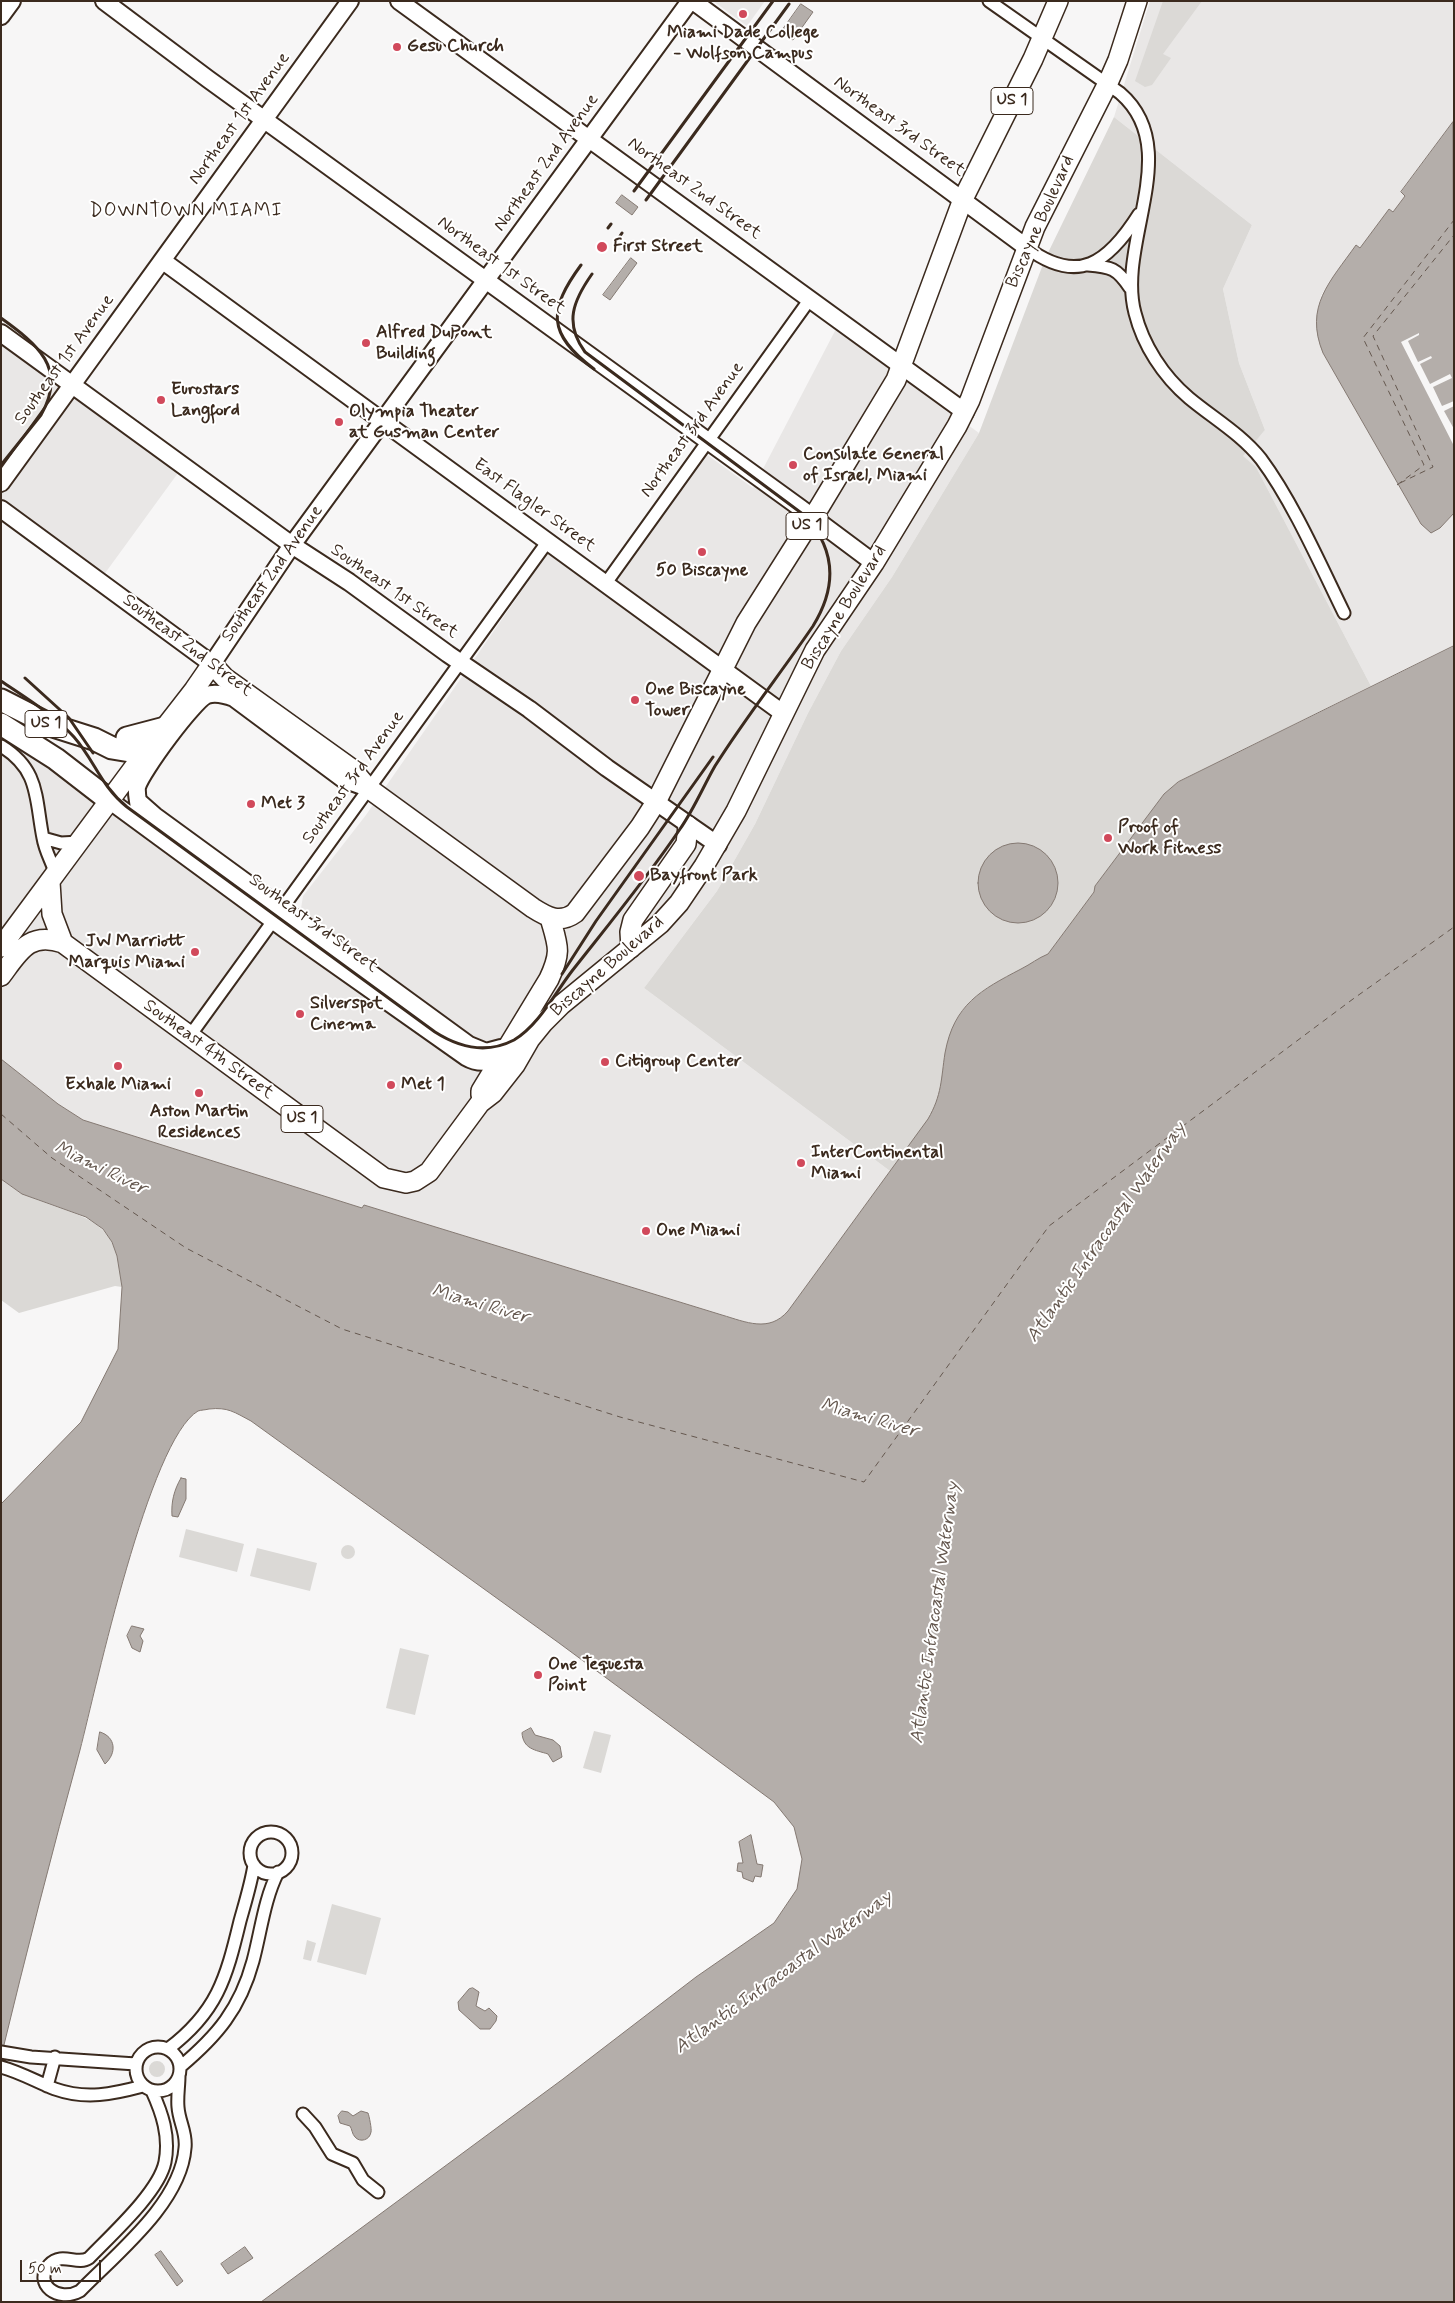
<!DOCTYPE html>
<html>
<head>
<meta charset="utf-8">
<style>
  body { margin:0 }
  #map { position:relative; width:1455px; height:2303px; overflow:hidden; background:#f7f6f6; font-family:Mynerve,sans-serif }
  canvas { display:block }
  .frame { position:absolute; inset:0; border:2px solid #3b2a1e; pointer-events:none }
  .scale { position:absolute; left:20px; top:2260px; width:81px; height:22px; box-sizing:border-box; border:2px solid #3b2a1e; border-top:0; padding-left:6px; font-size:15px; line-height:18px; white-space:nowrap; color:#3b2a1e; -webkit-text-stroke:4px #fff; paint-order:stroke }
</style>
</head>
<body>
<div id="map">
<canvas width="1455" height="2303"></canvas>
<div class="frame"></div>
<div class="scale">50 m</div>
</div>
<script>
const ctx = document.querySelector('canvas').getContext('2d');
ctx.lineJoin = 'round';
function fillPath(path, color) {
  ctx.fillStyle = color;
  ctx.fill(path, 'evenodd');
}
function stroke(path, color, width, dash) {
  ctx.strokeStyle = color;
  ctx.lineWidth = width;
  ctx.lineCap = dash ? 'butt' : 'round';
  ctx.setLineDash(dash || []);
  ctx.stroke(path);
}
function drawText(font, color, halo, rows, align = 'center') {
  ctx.font = font + ' Mynerve,sans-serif';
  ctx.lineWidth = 4;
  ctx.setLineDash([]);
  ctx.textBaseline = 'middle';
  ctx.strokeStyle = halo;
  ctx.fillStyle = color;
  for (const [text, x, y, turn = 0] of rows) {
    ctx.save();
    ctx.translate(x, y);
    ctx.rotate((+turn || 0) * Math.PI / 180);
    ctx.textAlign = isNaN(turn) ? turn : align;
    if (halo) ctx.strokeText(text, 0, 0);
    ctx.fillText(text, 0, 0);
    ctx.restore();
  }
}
fillPath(new Path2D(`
  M713,1H765L747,26Z
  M1150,1H1454V123L1401,193L1405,195L1393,212L1389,209L1360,248L1357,246L1329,282L1321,296L1317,311L1318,337L1323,353L1421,524L1440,528L1454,513V646L1371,686L1256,467L1242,456L1265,430L1239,363L1223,289L1252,225L1114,117Z
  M836,329L979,433L892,577L841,651L808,713L755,824L717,891L644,988L890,1171L783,1318L771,1324H753L364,1205L362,1208L83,1120L58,1104L1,1059V738L42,761L63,778L126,821L300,915L303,896L366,815L557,540L594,567L622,573L706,454L753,488Z
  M1,343L178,473L103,576L1,502Z`), '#e9e7e6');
fillPath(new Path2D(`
  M1163,1H1202L1163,54L1171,58L1152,85L1145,87L1135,81Z
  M1114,117L1252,225L1223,289L1239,363L1265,430L1243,456L1256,467L1371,686L1178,782L1164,794L1095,886L1094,892L1048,954C1038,958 1031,964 1021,969C993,984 959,999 951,1034C945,1056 946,1080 937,1102C928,1127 907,1149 890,1171L644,988L717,891L755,824L808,713L841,651L892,577L979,433L1045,259Z
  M1,1179C8,1184 16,1191 24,1194C79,1220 118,1211 122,1287L115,1286L19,1313L1,1300Z
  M186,1529L244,1544L237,1572L179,1557Z
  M341 1552a7 7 0 1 1 14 0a7 7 0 1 1-14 0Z
  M257,1548L317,1563L310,1591L250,1576Z
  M400,1648L429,1655L415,1715L386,1708Z
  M594,1731L611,1735L601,1773L583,1768Z
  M332,1904L381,1918L366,1975L317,1962Z
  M307,1940L316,1943L311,1961L303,1959Z
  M149 2069a8 8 0 1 1 16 0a8 8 0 1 1-16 0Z`), '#dbd9d6');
const water = new Path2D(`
  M801,4L813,12L793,40L781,32Z
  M1453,122L1454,513L1440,528L1431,533L1421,524L1323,353C1304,306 1330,282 1356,245L1360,248L1389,209L1393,212L1405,196L1401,192Z
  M622,195L638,207L632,215L616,203Z
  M631,258L637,263L610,300L603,295Z
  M1454,646V2302H261L563,2079L696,1977L774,1923L797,1889L802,1859L794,1827L774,1802L559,1643L251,1421C234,1412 228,1407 209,1409C205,1410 201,1410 198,1411C149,1440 96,1688 80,1750C52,1852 26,1954 1,2057V1504L81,1422L118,1349L122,1287L117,1256L112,1242L103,1229L86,1217L22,1194L1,1179V1059L58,1104L83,1120L362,1208L364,1205L722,1315C746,1322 769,1333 788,1311L928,1119C942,1095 941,1079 945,1053C954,1004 981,990 1021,969C1031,964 1038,958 1048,954L1094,892L1095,886L1164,794L1178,782Z
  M978 883a40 40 0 1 1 80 0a40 40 0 1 1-80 0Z
  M181,1478L186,1479V1499L178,1517L172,1516C171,1502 174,1490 181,1478Z
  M132,1626L144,1629L140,1636L143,1641L140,1652L132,1648L127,1636Z
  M531,1728L535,1735L553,1740L560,1746L562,1757L553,1762L548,1754C535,1750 523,1749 522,1733Z
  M100,1732C116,1737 117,1753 105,1764L97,1750Z
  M751,1835L757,1864L763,1865L761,1877L755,1876L753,1882L743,1878L742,1872L737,1871L738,1863H743L739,1842Z
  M473,1988L479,1992L476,2006L485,2011L489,2008L497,2016L496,2021L490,2029H480L459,2010L458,2002L469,1989Z
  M342,2111L348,2112L353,2116L361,2111L368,2113C369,2115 372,2130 371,2132C370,2140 360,2143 355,2137C352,2134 352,2129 350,2126L340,2123L338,2116Z
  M245,2247L253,2258L228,2274L221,2264Z
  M161,2251L183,2281L177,2286L155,2255Z`);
fillPath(water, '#b4aeaa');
stroke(water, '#847972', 1);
fillPath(new Path2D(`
  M1419,333V335L1408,341L1418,362L1431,356L1432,358L1420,364L1430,384L1450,374L1452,378L1433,387L1442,406L1454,401V406L1444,411L1454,429V446L1401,342Z`), '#f7f6f6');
stroke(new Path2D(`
  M1400,483L1433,467L1373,336L1454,235
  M1397,485L1424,465L1363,338L1454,220
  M1,1114L52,1158L186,1248L342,1329L620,1417L864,1482L1049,1226L1353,999L1454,927`), '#65584f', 1, [6, 5]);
const street = new Path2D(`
  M989,1L1120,93C1185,149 1116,243 1135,313C1143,345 1163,376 1189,398C1213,418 1241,434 1261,459C1293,502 1320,564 1344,613
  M1026,247C1078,286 1108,263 1139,214
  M1088,265C1111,267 1117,268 1130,288
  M606,583L810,299
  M1,746C40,770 35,798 43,838C45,851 52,862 56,875
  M43,838L61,843L80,842
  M189,1037L548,541
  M250 1853a21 21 0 1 1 42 0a21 21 0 1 1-42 0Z
  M136 2069a22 22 0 1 1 44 0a22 22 0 1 1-44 0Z
  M168,2049C217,2012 226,1979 240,1921C245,1903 251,1884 254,1865
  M1,2052L31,2057L136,2064
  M1,2067C20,2072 37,2082 55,2089C86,2100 113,2094 143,2086
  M180,2067C217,2036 240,2009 253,1961C261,1931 264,1900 278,1872
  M47,2086L55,2057
  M152,2091C162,2113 170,2136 165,2162C159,2192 111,2235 89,2258C77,2266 62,2251 49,2265C33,2284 58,2303 80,2291C116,2254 181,2203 185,2148C187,2133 179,2122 178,2107C177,2097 179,2086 179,2076
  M303,2114L315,2127L332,2154L353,2163L363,2180L378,2192`);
const secondary = new Path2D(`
  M104,1L208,79L799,507L874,563
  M399,1L965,412
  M693,1L1026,247
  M1,16L12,1
  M163,261L784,714
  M1,333L292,545L349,582L448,654L529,709L607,768L718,845
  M1,483L350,1
  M1,509L212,664L292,545L690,1
  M109,800L286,930L466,1057C478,1064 487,1062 500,1059
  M138,801L155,816L469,1045L486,1052L501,1048
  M139,810C139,803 136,795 137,787C141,772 194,700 207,695C216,692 226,695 234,698L343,779L368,788`);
const primary = new Path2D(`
  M50,882L52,914L63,943
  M1,947L138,762L194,690L212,664L225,678L352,769L368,788L533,908C547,917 560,924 575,913L640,827L656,802L746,623L820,506L896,380L963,199L1033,59L1058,1
  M631,948L630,932L633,920L686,844L688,826
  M1,976C19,952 29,931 63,943L384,1178L406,1183L415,1181L429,1172L480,1103L493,1093L515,1065L530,1039L543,1023L561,1005L660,924L679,903L704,866L736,811L815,650L874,563L957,426L970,400L1035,227L1107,85L1118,60L1137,1
  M481,1095V1091L549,979C562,951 558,946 550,918`);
const highway = new Path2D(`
  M1,700L50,725L94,739L112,748L130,751L152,745
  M1,724L56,759L109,800
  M127,738L165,728`);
stroke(street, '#3b2a1e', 15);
stroke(secondary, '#3b2a1e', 20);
stroke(primary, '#3b2a1e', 22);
stroke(highway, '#3b2a1e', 25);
stroke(street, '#fff', 11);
stroke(secondary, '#fff', 16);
stroke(primary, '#fff', 19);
stroke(highway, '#fff', 21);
stroke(new Path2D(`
  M634,191L773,1
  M646,200L789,4
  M608,228L611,224
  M620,236L622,233
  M581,265C548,310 547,334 594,369
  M1,318C37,344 68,368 41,415L1,465
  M25,678L69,718L93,753
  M1,681C26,698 54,715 74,737C95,761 100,785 127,807L435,1032C460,1048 487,1054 514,1040C539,1025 555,993 572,971C609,924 647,878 680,829C694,809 703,787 715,766C745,718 781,673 813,626C837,587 836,549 804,515L585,352C564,323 573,301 592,274
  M562,974L596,921L713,757`), '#3b2a1e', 3);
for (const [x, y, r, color] of [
  [743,14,5,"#d1495b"],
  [397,47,5,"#d1495b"],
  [602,247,6,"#d1495b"],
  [366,343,5,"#d1495b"],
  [161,400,5,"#d1495b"],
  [339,422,5,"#d1495b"],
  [793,465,5,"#d1495b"],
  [702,552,5,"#d1495b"],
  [635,700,5,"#d1495b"],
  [251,804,5,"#d1495b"],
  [1108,838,5,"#d1495b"],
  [639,876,6,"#d1495b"],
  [195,952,5,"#d1495b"],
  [300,1014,5,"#d1495b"],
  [605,1062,5,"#d1495b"],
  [118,1066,5,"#d1495b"],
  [391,1085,5,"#d1495b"],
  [199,1093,5,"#d1495b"],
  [801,1163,5,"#d1495b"],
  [646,1231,5,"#d1495b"],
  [538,1675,5,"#d1495b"]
]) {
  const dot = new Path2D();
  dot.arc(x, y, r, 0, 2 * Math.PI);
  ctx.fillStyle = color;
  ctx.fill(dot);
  stroke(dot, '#fff', 2);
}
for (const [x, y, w] of [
  [1012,101,42],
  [807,526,42],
  [46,724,42],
  [302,1119,42]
]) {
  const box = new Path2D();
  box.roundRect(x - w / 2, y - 13.5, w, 27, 4);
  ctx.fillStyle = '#fff';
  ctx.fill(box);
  stroke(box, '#3b2a1e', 1);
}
drawText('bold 16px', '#3b2a1e', null, [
  ["US 1",1012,101],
  ["US 1",807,526],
  ["US 1",46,724],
  ["US 1",302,1119]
]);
drawText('bold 18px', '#3b2a1e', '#fff', [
  ["Miami Dade College",743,33,"center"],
  ["- Wolfson Campus",743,54,"center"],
  ["Gesu Church",407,47],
  ["First Street",613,247],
  ["Alfred DuPont",376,333],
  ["Building",376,354],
  ["Eurostars",171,390],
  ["Langford",171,411],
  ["Olympia Theater",349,412],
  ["at Gusman Center",349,433],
  ["Consulate General",803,455],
  ["of Israel, Miami",803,476],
  ["50 Biscayne",702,571,"center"],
  ["One Biscayne",645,690],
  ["Tower",645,711],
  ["Met 3",261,804],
  ["Proof of",1118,828],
  ["Work Fitness",1118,849],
  ["Bayfront Park",650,876],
  ["JW Marriott",185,942,"right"],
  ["Marquis Miami",185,963,"right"],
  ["Silverspot",310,1004],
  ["Cinema",310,1025],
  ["Citigroup Center",615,1062],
  ["Exhale Miami",118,1085,"center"],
  ["Met 1",401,1085],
  ["Aston Martin",199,1112,"center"],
  ["Residences",199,1133,"center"],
  ["InterContinental",811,1153],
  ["Miami",811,1174],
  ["One Miami",656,1231],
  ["One Tequesta",548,1665],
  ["Point",548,1686]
], 'left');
drawText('18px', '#3b2a1e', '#fff', [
  ["Northeast 1st Avenue",240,119,-54],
  ["Northeast 3rd Street",899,127,36],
  ["Northeast 2nd Avenue",547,163,-54],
  ["Northeast 2nd Street",694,189,36],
  ["Biscayne Boulevard",1041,222,-66],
  ["Northeast 1st Street",501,266,36],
  ["Southeast 1st Avenue",65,360,-54],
  ["Northeast 3rd Avenue",693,430,-54],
  ["East Flagler Street",534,506,36],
  ["Southeast 2nd Avenue",273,574,-55],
  ["Southeast 1st Street",394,592,35],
  ["Biscayne Boulevard",845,608,-58],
  ["Southeast 2nd Street",187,646,37],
  ["Southeast 3rd Avenue",354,778,-54],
  ["Southeast 3rd Street",313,924,36],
  ["Biscayne Boulevard",608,967,-41],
  ["Southeast 4th Street",208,1050,36]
]);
ctx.letterSpacing = '1px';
drawText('19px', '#3b2a1e', '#fff', [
  ["DOWNTOWN MIAMI",186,212]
]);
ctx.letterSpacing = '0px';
drawText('italic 19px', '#65584f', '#fff', [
  ["Miami River",100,1169,26],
  ["Atlantic Intracoastal Waterway",1107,1233,-55],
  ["Miami River",480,1305,16],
  ["Miami River",869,1419,16],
  ["Atlantic Intracoastal Waterway",936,1613,-82],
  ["Atlantic Intracoastal Waterway",784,1973,-36]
]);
</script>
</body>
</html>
